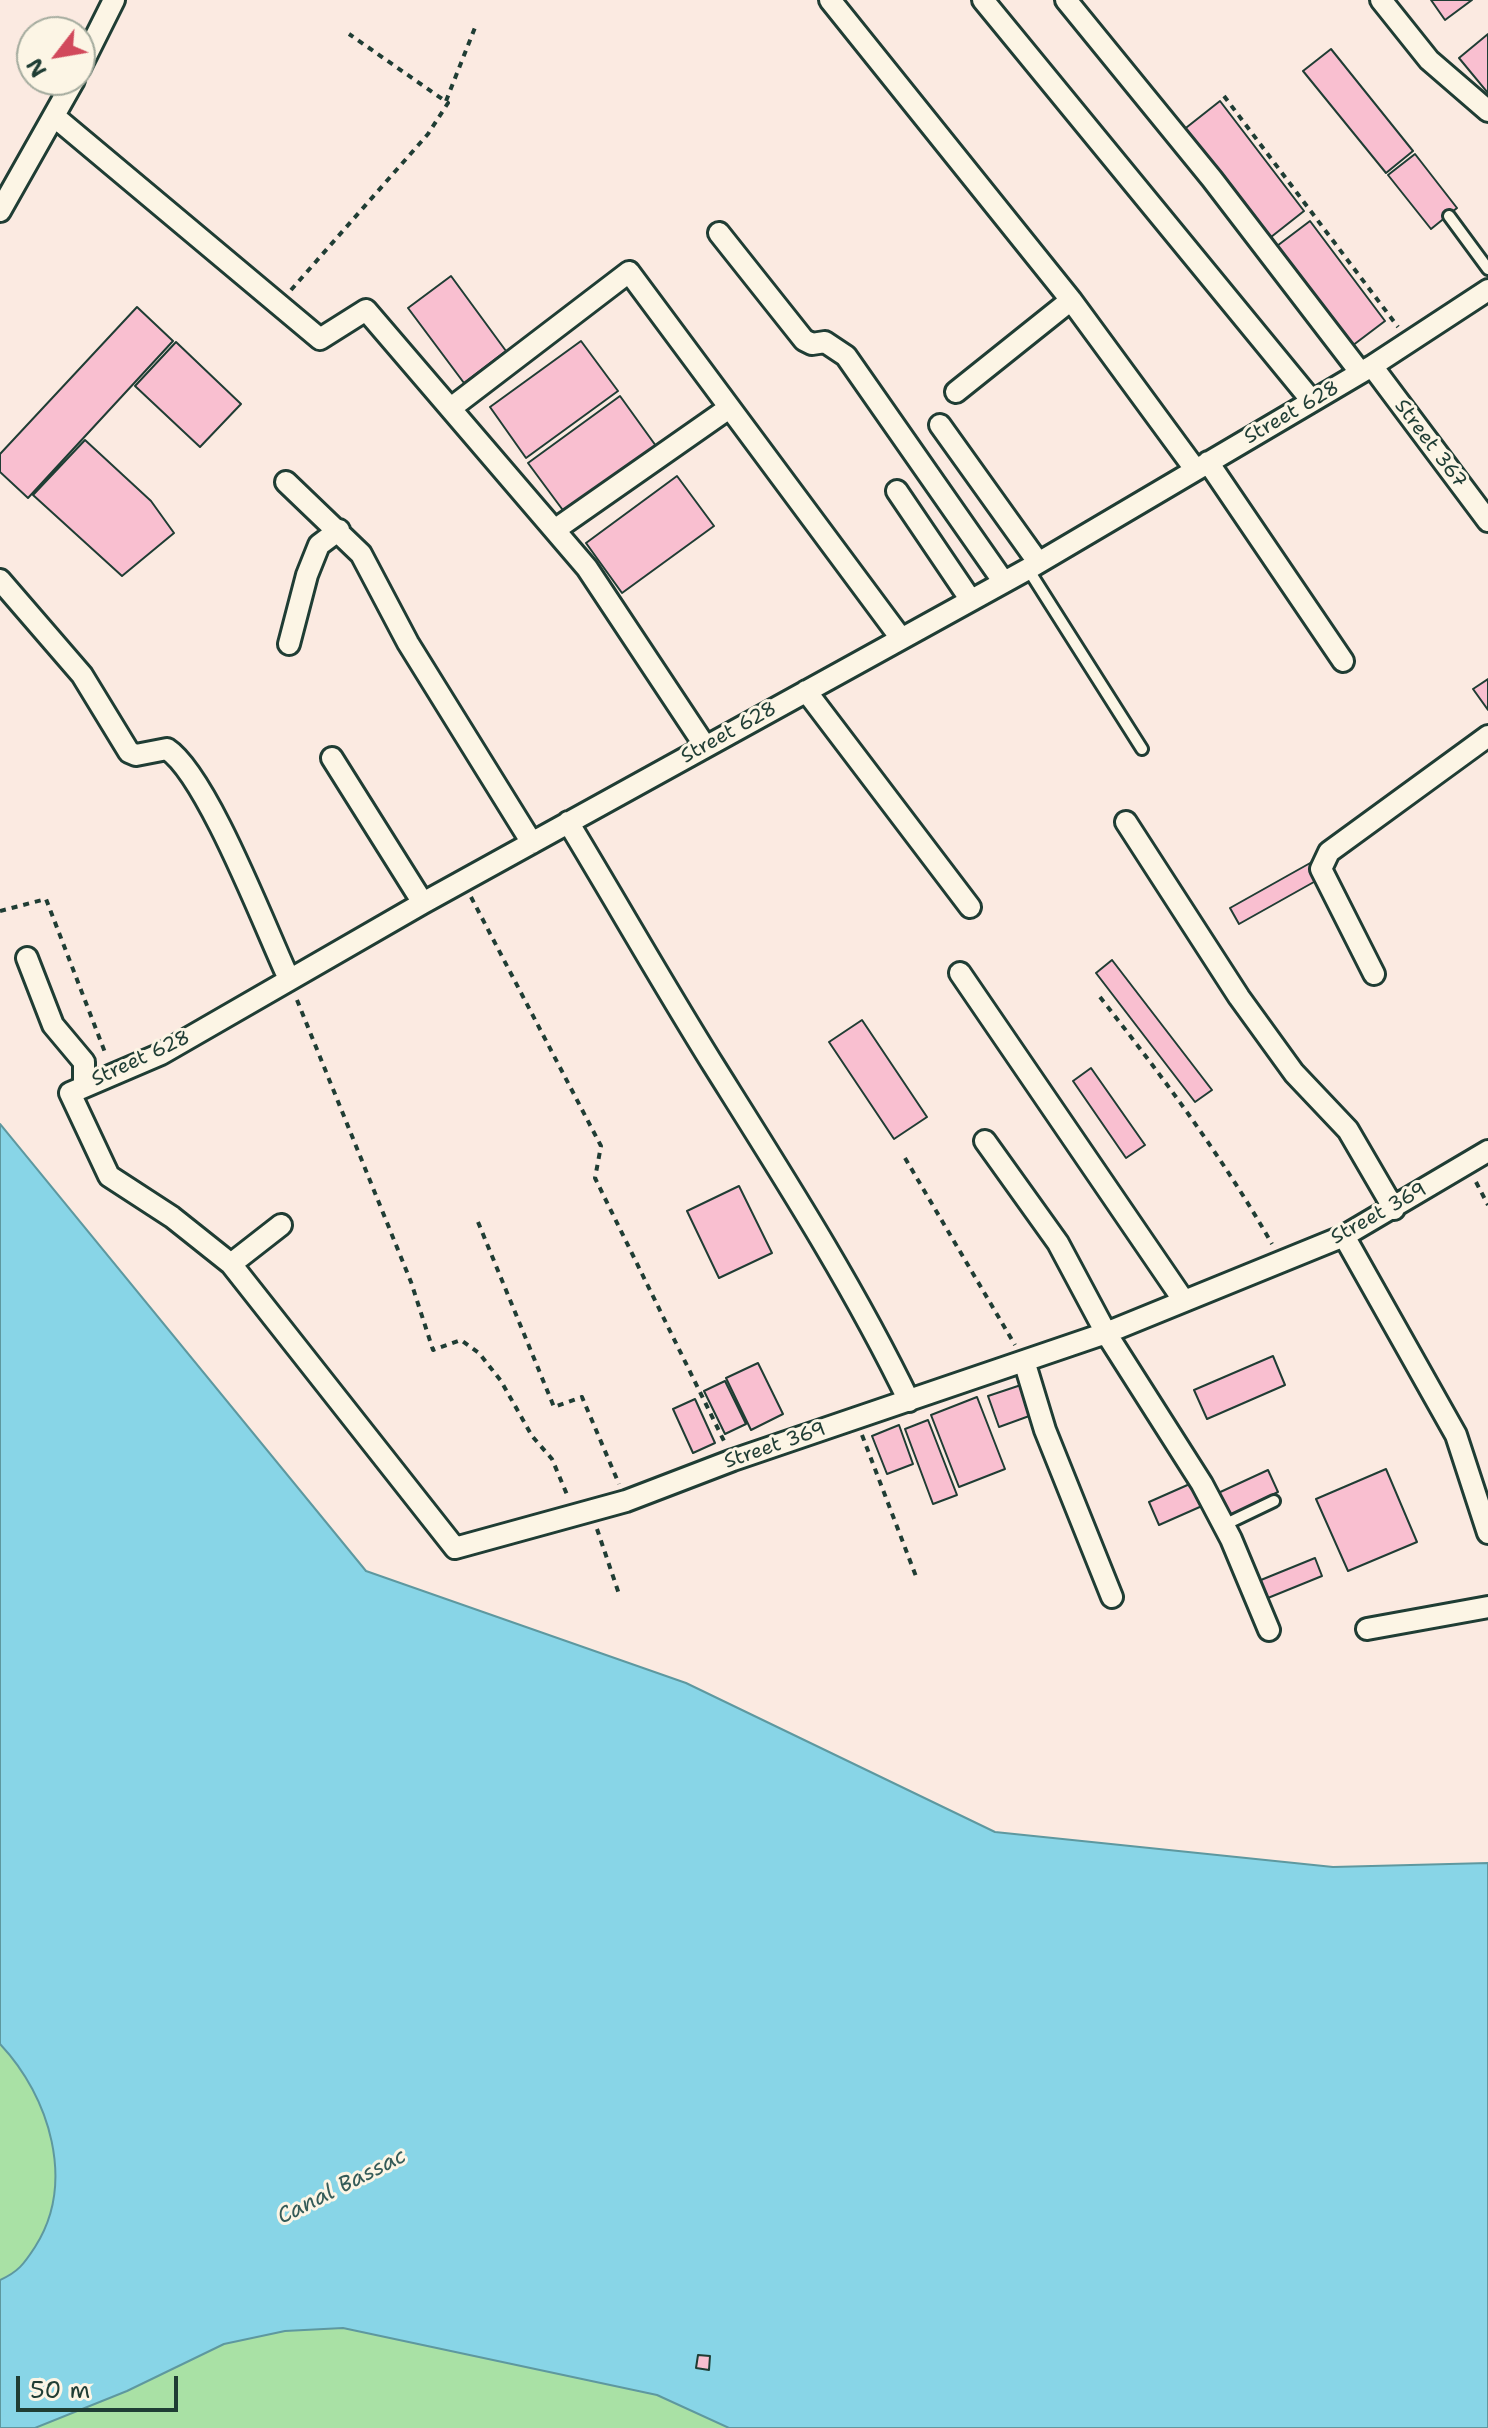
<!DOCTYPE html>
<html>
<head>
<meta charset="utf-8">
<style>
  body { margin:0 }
  #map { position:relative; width:1488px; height:2428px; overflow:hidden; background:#fbeae1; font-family:"Shantell Sans",sans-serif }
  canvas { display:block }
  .north { position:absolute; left:16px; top:16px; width:80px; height:80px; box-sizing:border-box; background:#fcf5e5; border:2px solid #a4ab9e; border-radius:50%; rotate:239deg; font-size:22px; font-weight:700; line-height:32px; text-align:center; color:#1f3d34 }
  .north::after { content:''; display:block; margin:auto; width:28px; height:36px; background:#d1495b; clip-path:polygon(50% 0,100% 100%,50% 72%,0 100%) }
  .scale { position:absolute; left:16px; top:2376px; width:162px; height:36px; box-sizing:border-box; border:4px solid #1f3d34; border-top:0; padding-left:10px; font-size:24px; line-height:28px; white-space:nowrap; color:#1f3d34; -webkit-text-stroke:6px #fcf5e5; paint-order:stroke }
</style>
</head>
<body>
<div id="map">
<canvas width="1488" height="2428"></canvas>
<div class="north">N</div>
<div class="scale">50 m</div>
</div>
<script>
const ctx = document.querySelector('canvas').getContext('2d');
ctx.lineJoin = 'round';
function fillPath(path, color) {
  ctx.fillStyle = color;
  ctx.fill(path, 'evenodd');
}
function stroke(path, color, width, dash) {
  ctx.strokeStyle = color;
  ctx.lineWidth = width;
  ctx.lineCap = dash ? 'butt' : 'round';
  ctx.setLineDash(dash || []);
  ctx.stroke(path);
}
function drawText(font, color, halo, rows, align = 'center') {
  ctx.font = font + ' "Shantell Sans",sans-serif';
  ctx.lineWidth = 6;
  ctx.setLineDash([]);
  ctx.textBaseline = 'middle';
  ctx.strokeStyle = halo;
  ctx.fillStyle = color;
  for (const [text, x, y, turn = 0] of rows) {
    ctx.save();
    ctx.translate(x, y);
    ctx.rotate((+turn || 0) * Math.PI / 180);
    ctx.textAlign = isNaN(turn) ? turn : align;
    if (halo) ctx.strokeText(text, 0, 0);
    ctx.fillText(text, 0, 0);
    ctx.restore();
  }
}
fillPath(new Path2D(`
  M0,2044C50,2097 76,2183 35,2247C24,2264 18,2272 0,2280Z
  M343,2328L657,2395L729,2428H35L127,2391L224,2344L285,2331Z`), '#a9e1a5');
const water = new Path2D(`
  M0,1124L366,1571L686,1683L995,1832L1333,1867L1488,1863V2428H729L657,2395L343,2328L285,2331L224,2344L127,2391L35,2428H0V2280C18,2272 24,2264 35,2247C76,2183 50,2097 0,2044Z`);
fillPath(water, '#88d5e7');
stroke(water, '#5e989f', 2);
const building = new Path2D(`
  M1431,0H1472L1445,20Z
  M1488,34V93L1459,58Z
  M1331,49L1413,151L1386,173L1303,71Z
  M1220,101L1304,211L1266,241L1182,131Z
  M1415,154L1457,208L1431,229L1388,175Z
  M1310,221L1385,321L1348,349L1273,249Z
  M451,276L506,351L464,383L408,308Z
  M137,307L173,341L28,498L0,472V454Z
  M581,341L618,391L526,458L490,407Z
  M176,342L241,404L200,447L135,386Z
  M620,396L656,446L565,513L528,463Z
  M85,440L151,501L174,533L122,576L33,495Z
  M677,476L714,526L622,593L586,543Z
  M1488,679V710L1473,689Z
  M1312,862L1321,878L1239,924L1230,908Z
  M1112,960L1212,1090L1195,1102L1096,973Z
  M862,1020L927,1117L894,1139L829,1042Z
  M1091,1068L1145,1145L1126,1158L1073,1081Z
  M739,1186L772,1253L719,1278L687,1211Z
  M1273,1356L1285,1385L1207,1419L1194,1390Z
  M758,1363L783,1414L751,1430L726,1378Z
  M725,1381L746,1424L725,1434L704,1391Z
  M1021,1385L1032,1415L999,1427L988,1396Z
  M977,1397L1005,1469L959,1487L931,1415Z
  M695,1399L715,1443L693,1453L673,1409Z
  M928,1420L957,1495L933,1504L905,1429Z
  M899,1425L913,1464L887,1474L872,1436Z
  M1386,1469L1417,1542L1348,1571L1316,1499Z
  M1268,1470L1278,1492L1227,1517L1216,1494Z
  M1192,1483L1202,1506L1159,1525L1149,1502Z
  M1315,1558L1322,1576L1263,1600L1256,1582Z
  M698,2355L710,2356L709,2370L696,2368Z`);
fillPath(building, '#f9bfd0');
stroke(building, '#1f3d34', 2);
const service = new Path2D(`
  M1449,216L1488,269
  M1028,569L1142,749
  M1224,1525L1274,1501`);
const minor = new Path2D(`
  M830,0L1071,300L1195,469
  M983,0L1312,401
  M1066,0L1212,179L1360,372
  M1381,0L1429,60L1488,111
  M80,68L114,0
  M55,117L320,339L366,310L587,568L705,746
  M0,211L74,80
  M719,233L804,340L812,344L825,342L846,356L1003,581
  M1488,290L1372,366L1028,569L423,903L161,1054L70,1093L109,1176L172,1217L231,1264L455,1548L626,1501L733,1460L1106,1333L1344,1236L1488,1151
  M1372,366L1488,521
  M956,392L1071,300
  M451,408L629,272L900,637
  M940,425L1038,562
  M1208,462L1343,661
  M286,482L361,554L408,643L532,843
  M897,491L970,599
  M556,529L729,408
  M0,580L82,675L129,752L136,755L167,749C207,775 266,930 289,979
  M289,644L307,575L319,545L339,530
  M806,691L970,907
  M332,758L423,903
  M568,822C617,903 664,986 714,1066C783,1176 853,1285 909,1401
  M1126,822L1239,997L1294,1073L1348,1130L1394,1209
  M27,958L53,1025L84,1062V1086
  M960,973L1184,1301
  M1374,974L1321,869L1329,852L1488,736
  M985,1141L1058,1243L1106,1333L1202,1484L1231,1539L1269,1630
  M1344,1236L1456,1435L1488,1533
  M231,1264L281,1225
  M1025,1364L1045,1430L1112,1597
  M1367,1629L1488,1607`);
stroke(service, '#1f3d34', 16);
stroke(minor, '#1f3d34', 26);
stroke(new Path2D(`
  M1224,96L1398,327
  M446,101L476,25
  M291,290L428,134L448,103L349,34
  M471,897L601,1146L595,1178L724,1441
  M0,911L46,899L106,1055
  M1100,997C1162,1076 1222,1156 1272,1244
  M297,1000L411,1282L433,1350L461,1340L479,1353L501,1381L532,1436L552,1459L568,1497
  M905,1158L1015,1345
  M1476,1182L1488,1205
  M478,1222L554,1407L582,1397L619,1484
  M862,1435L917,1579
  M597,1529L619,1594`), '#1f3d34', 4, [6, 6]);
stroke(service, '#fcf5e5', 10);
stroke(minor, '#fcf5e5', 20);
drawText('20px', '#1f3d34', '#fcf5e5', [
  ["Street 628",1292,413,-30],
  ["Street 367",1430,444,53],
  ["Street 628",729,733,-29],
  ["Street 628",141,1059,-25],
  ["Street 369",1379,1214,-29],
  ["Street 369",775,1446,-19]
]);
drawText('italic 22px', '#345b58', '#fcf5e5', [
  ["Canal Bassac",342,2187,-27]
]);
</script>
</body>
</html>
